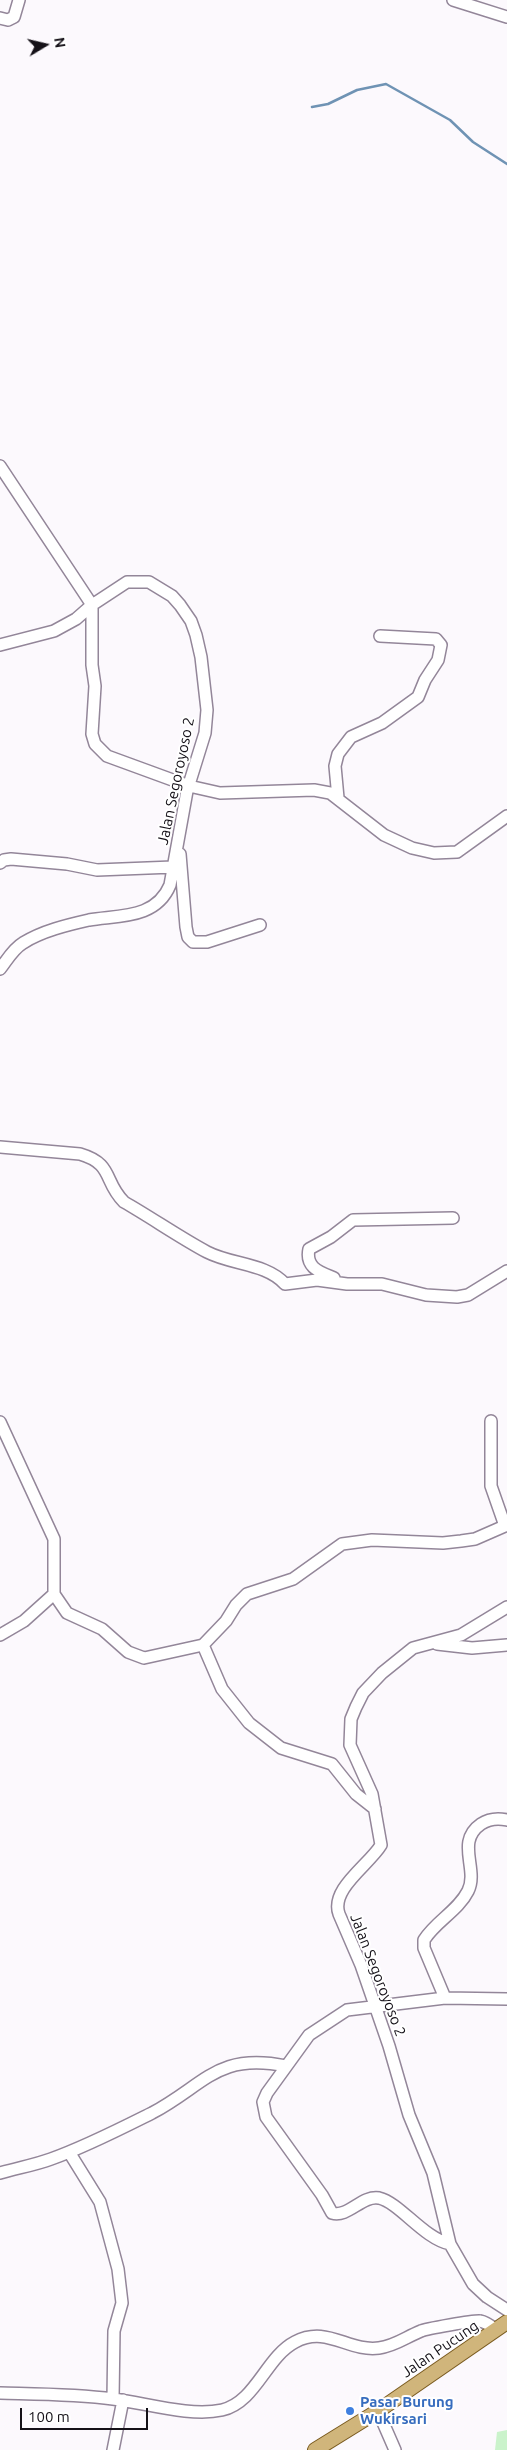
<!DOCTYPE html>
<html>
<head>
<meta charset="utf-8">
<style>
  body { margin:0 }
  #map { position:relative; width:507px; height:2450px; overflow:hidden; background:#fcf9fd; font-family:Ubuntu,sans-serif }
  canvas { display:block }
  .north { position:absolute; left:20px; top:20px; width:50px; height:50px; -webkit-text-stroke:4px #fff; paint-order:stroke; rotate:81deg; font-size:14px; font-weight:700; line-height:20px; text-align:center; color:#151118 }
  .north::after { content:''; display:block; margin:auto; width:18px; height:22px; background:#151118; clip-path:polygon(50% 0,100% 100%,50% 72%,0 100%) }
  .scale { position:absolute; left:20px; top:2408px; width:128px; height:22px; box-sizing:border-box; border:2px solid #151118; border-top:0; padding-left:6px; font-size:15px; line-height:18px; white-space:nowrap; color:#151118; -webkit-text-stroke:4px #fff; paint-order:stroke }
</style>
</head>
<body>
<div id="map">
<canvas width="507" height="2450"></canvas>
<div class="north">N</div>
<div class="scale">100 m</div>
</div>
<script>
const ctx = document.querySelector('canvas').getContext('2d');
ctx.lineJoin = 'round';
function fillPath(path, color) {
  ctx.fillStyle = color;
  ctx.fill(path, 'evenodd');
}
function stroke(path, color, width, dash) {
  ctx.strokeStyle = color;
  ctx.lineWidth = width;
  ctx.lineCap = dash ? 'butt' : 'round';
  ctx.setLineDash(dash || []);
  ctx.stroke(path);
}
function drawText(font, color, halo, rows, align = 'center') {
  ctx.font = font + ' Ubuntu,sans-serif';
  ctx.lineWidth = 4;
  ctx.setLineDash([]);
  ctx.textBaseline = 'middle';
  ctx.strokeStyle = halo;
  ctx.fillStyle = color;
  for (const [text, x, y, turn = 0] of rows) {
    ctx.save();
    ctx.translate(x, y);
    ctx.rotate((+turn || 0) * Math.PI / 180);
    ctx.textAlign = isNaN(turn) ? turn : align;
    if (halo) ctx.strokeText(text, 0, 0);
    ctx.fillText(text, 0, 0);
    ctx.restore();
  }
}
fillPath(new Path2D(`
  M507,2430V2450H495L497,2432Z`), '#caf3cb');
stroke(new Path2D(`
  M312,107L328,104L357,90L386,84L450,120L473,142L507,164`), '#6f93b4', 2.5);
const minor = new Path2D(`
  M453,0L507,17
  M0,18L8,20L14,17L19,0
  M0,466L92,605V665L95,686L92,734L95,744L107,756L189,786L220,793L314,790L330,793L384,835L412,848L434,853L457,852L507,816
  M0,645L54,631L76,619L92,605L127,582H149L172,596L180,605L191,621L196,635L201,657L207,710L205,733L187,791L170,885C156,919 119,915 89,920C67,925 42,931 23,943C13,949 7,960 0,969
  M338,798L335,766L338,754L351,737L382,723L418,697L425,680L438,660L441,645L436,639L380,636
  M180,854L186,927L188,937L193,942H207L260,925
  M0,863L4,860L11,859L67,864L97,870L173,867
  M0,1147L80,1154C114,1164 103,1181 124,1202C152,1218 179,1237 207,1252C232,1265 266,1263 285,1284L317,1280L347,1284H382L426,1295L457,1297L468,1295L507,1271
  M334,1278C320,1272 305,1268 309,1249L331,1237L353,1220L453,1218
  M491,1421V1486L505,1526
  M0,1422L54,1539V1594L67,1613L102,1629L128,1652L144,1658L203,1645L226,1621L236,1605L247,1594L293,1579L342,1544L372,1540L443,1543L461,1541L475,1539L507,1525
  M507,1607L461,1635L413,1648L382,1673L363,1693L356,1707L351,1719L350,1745L372,1794L381,1845C369,1865 330,1889 339,1914L361,1965L389,2046L409,2115L433,2173L450,2244L473,2284L487,2297L507,2310
  M0,1635L24,1621L54,1594
  M437,1644L472,1648L507,1645
  M203,1645L222,1689L249,1723L281,1748L332,1764L356,1794L375,1809
  M445,1998L424,1948V1940C436,1921 458,1911 468,1891C479,1869 455,1842 481,1824C490,1818 498,1818 507,1820
  M69,2152L100,2202L118,2269L122,2303L114,2331L113,2399
  M0,2173C17,2168 35,2165 51,2159C85,2147 120,2129 152,2113C205,2085 217,2052 286,2066
  M450,2244C423,2238 400,2203 379,2198C362,2195 348,2218 332,2213L322,2195L266,2117L263,2102L267,2093L309,2035L347,2010L445,1998L507,1999
  M0,2393C38,2394 76,2394 113,2399C146,2403 190,2417 222,2410C256,2402 266,2357 295,2342C327,2325 348,2352 379,2348C395,2346 406,2337 421,2331C425,2329 475,2320 480,2321C486,2322 491,2326 496,2330
  M378,2411L395,2450
  M113,2450L123,2400`);
const major = new Path2D(`
  M315,2450L378,2411L507,2322`);
stroke(minor, '#938699', 14);
stroke(major, '#7a5b1f', 16);
stroke(minor, '#fff', 11);
stroke(major, '#d0b57b', 14);
for (const [x, y, r, color] of [
  [350,2411,5,"#3f7fe0"]
]) {
  const dot = new Path2D();
  dot.arc(x, y, r, 0, 2 * Math.PI);
  ctx.fillStyle = color;
  ctx.fill(dot);
  stroke(dot, '#fff', 2);
}
drawText('15px', '#151118', '#fff', [
  ["Jalan Segoroyoso 2",176,781,-78],
  ["Jalan Segoroyoso 2",378,1975,69],
  ["Jalan Pucung",440,2349,-34]
]);
drawText('bold 15px', '#366cbe', '#fff', [
  ["Pasar Burung",360,2402],
  ["Wukirsari",360,2419]
], 'left');
</script>
</body>
</html>
